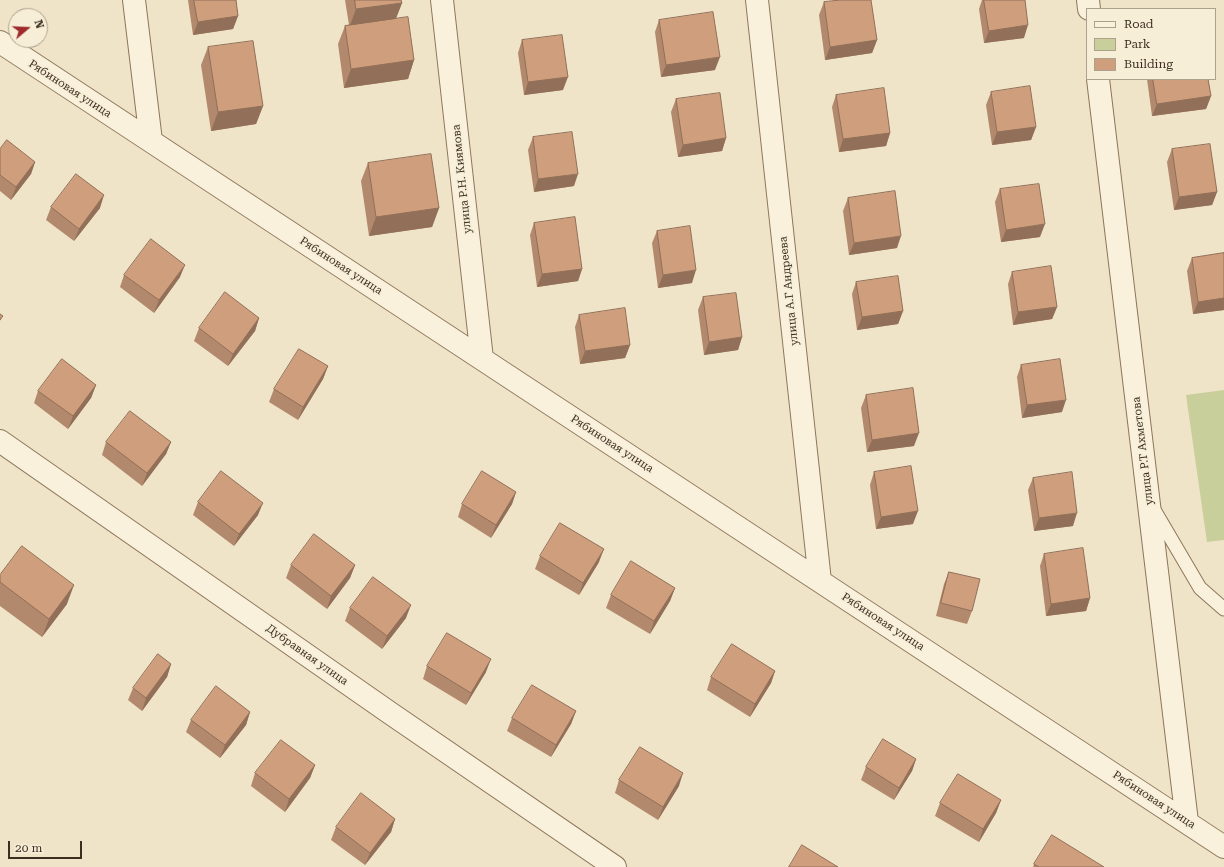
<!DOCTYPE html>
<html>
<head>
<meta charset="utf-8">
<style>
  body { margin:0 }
  #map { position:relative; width:1224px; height:867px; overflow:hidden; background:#f0e4c8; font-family:"Roboto Serif",serif }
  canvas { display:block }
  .legend { position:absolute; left:1086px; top:8px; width:130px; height:72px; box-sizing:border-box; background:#f7eed8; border:1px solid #ada18e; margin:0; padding:5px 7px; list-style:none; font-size:12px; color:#3d2e20 }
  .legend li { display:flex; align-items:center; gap:8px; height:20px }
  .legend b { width:20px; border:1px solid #ada18e }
  .north { position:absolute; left:8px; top:8px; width:40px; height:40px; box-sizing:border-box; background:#f7eed8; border:1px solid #ada18e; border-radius:50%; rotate:71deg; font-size:11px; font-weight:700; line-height:16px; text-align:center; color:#3d2e20 }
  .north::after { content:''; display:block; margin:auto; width:14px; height:18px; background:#9e2a2b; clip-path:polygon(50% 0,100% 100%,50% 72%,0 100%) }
  .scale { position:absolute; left:8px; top:841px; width:74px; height:18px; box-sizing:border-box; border:2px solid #3d2e20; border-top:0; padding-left:5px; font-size:12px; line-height:14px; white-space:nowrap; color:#3d2e20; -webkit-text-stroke:3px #f7eed8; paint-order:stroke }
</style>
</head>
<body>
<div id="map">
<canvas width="1224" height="867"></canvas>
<ul class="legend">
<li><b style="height:5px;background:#faf1dc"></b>Road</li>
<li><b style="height:11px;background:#c9cf9b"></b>Park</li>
<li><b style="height:11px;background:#cf9f7d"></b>Building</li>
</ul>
<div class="north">N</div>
<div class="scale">20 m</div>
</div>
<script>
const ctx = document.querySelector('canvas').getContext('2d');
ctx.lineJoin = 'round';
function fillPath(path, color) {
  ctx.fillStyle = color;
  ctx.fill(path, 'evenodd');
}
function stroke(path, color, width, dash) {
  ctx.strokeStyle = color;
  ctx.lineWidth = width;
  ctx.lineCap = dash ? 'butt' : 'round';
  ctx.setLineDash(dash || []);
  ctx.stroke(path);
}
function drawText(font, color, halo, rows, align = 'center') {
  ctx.font = font + ' "Roboto Serif",serif';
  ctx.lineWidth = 3.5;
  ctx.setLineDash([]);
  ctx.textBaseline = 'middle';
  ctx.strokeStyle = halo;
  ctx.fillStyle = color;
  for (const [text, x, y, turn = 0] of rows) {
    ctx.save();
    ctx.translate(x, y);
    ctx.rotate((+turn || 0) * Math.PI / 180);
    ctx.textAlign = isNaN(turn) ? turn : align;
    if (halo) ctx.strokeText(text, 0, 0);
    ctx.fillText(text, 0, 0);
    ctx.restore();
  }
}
fillPath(new Path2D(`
  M1224,390V540L1207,542L1186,395Z`), '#c9cf9b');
const service = new Path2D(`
  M1153,508L1200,588L1224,609`);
const minor = new Path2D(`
  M134,0L151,141
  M442,0L482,359
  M757,0L820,581
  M1088,0L1089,9
  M0,42L1224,847
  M1098,79L1187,822
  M0,441L390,713L615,867`);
stroke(service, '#8d765c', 15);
stroke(minor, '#8d765c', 24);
stroke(service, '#faf1dc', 13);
stroke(minor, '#faf1dc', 22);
fillPath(new Path2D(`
  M188,0H236L238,16L233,29L193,35Z
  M345,0H401L402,3L396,18L414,60L408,79L344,88L338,44L345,26L349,25Z
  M982,0H1025L1024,38L984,43L979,9Z
  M824,2L877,40L872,53L825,60L819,15Z
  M659,20L715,70L661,77L655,32Z
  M522,40L563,90L524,95L518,53Z
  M208,47L263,106L256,124L211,131L201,65Z
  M1147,79H1208L1211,96L1206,109L1152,116Z
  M991,92L1036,127L1031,140L992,145L986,105Z
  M836,95L890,133L886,146L839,152L832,107Z
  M676,99L726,138L722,151L678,157L671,112Z
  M533,137L574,186L534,192L528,150Z
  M0,149L35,162L31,174L11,200L0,191Z
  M1172,149L1217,192L1212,205L1174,210L1167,162Z
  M368,163L439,208L432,227L369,236L361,181Z
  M1000,189L1040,237L1001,242L995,202Z
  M848,198L897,248L849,255L843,211Z
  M51,207L100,208L74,241L46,220Z
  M534,223L582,269L578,281L537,287L530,235Z
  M657,231L692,283L658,288L652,243Z
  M1224,253V310L1193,314L1187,271L1192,258Z
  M1012,272L1057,307L1052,319L1013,325L1008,284Z
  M124,275L180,277L154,313L120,287Z
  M856,282L903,311L898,324L857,330L852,294Z
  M703,297L742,337L738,350L704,355L698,310Z
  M579,315L630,345L625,358L580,364L575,327Z
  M259,318L255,331L228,366L194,341L199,328Z
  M1021,365L1062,412L1022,418L1017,377Z
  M328,366L323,379L298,420L269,402L274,389Z
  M96,385L91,398L68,429L34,403L38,391Z
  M866,395L914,446L867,452L861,408Z
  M106,442H171L166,454L142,486L102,455Z
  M874,472L913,524L876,529L870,485Z
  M1033,478L1073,526L1034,531L1028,490Z
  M516,492L512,504L491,538L458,517L462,504Z
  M198,502L258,515L234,546L193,515Z
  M1044,554L1090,598L1086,611L1046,616L1040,566Z
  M540,556L599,562L579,595L535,569Z
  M291,565H355L350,578L327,609L286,578Z
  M949,572L972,611L967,624L936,616L944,584Z
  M0,575L67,604L42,637L0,606Z
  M675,588L670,601L650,634L606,608L611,595Z
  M350,608L406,618L382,649L345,621Z
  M171,664L167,677L142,711L128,700L133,688Z
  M427,666L486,672L466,705L423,679Z
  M775,671L771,683L750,717L707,690L711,677Z
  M576,711L571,724L551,757L507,731L512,718Z
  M250,712L246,725L220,758L186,732L191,720Z
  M916,759L912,771L894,800L861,780L866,767Z
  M315,765L310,778L285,812L251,786L255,773Z
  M619,780L679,786L658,820L615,793Z
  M1001,800L996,813L979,842L935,816L940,803Z
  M395,819L391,832L365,865L331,840L336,827Z
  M1034,864L1104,867H1033Z`), '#b2896c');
fillPath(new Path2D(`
  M402,3L395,21L349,28L356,9Z
  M238,16L233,29L193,35L198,22Z
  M1028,25L1024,38L984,43L989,31Z
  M877,40L872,53L825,60L830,47Z
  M720,57L715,70L661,77L666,65Z
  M414,60L408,79L344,88L351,69Z
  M568,77L563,90L524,95L528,82Z
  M1211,96L1206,109L1152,116L1157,104Z
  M263,106L256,124L211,131L218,112Z
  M1036,127L1031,140L992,145L997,132Z
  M890,133L886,146L839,152L843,139Z
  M726,138L722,151L678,157L683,145Z
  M35,162L31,174L11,200L16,187Z
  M578,174L574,186L534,192L538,179Z
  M1217,192L1212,205L1174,210L1179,197Z
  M104,195L100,208L74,241L79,229Z
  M439,208L432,227L369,236L376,217Z
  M1045,224L1040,237L1001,242L1006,230Z
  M901,236L897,248L849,255L854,243Z
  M185,265L180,277L154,313L159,300Z
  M582,269L578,281L537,287L542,274Z
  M696,270L692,283L658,288L663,275Z
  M1224,298V310L1193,314L1198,302Z
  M1057,307L1052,319L1013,325L1018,312Z
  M903,311L898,324L857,330L862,317Z
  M259,318L255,331L228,366L233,354Z
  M742,337L738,350L704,355L709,342Z
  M630,345L625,358L580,364L585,351Z
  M328,366L323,379L298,420L303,407Z
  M96,385L91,398L68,429L73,416Z
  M1066,400L1062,412L1022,418L1027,405Z
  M919,433L914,446L867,452L872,440Z
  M171,442L166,454L142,486L147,473Z
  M516,492L512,504L491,538L496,525Z
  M263,503L258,515L234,546L239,534Z
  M918,511L913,524L876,529L881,517Z
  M1077,513L1073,526L1034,531L1039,518Z
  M604,549L599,562L579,595L583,583Z
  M355,565L350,578L327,609L331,596Z
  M74,585L67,604L42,637L49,619Z
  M675,588L670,601L650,634L654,621Z
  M1090,598L1086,611L1046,616L1051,604Z
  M411,605L406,618L382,649L387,636Z
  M491,659L486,672L466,705L471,693Z
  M171,664L167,677L142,711L146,698Z
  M775,671L771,683L750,717L755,704Z
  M576,711L571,724L551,757L556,745Z
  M250,712L246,725L220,758L225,745Z
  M916,759L912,771L894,800L899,788Z
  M315,765L310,778L285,812L289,799Z
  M683,773L679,786L658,820L663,807Z
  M1001,800L996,813L979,842L983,829Z
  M395,819L391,832L365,865L370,853Z`), '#916f58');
const building = new Path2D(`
  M194,0H236L238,16L198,22Z
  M355,0H401L402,3L356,9Z
  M841,0H871L877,40L830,47L824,2Z
  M984,0H1025L1028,25L989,31Z
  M713,12L720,57L666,65L659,20Z
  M408,17L414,60L351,69L345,26Z
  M562,35L568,77L528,82L522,40Z
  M253,41L263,106L218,112L208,47Z
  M1153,79H1208L1211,96L1157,104Z
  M1030,86L1036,127L997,132L991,92Z
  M884,88L890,133L843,139L836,95Z
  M720,93L726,138L683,145L676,99Z
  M572,132L578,174L538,179L533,137Z
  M7,140L35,162L16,187L0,175V149Z
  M1210,144L1217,192L1179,197L1172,149Z
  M431,154L439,208L376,217L368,163Z
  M76,174L104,195L79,229L51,207Z
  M1039,184L1045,224L1006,230L1000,189Z
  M895,191L901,236L854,243L848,198Z
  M575,217L582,269L542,274L534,223Z
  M690,226L696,270L663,275L657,231Z
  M151,239L185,265L159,300L124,275Z
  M1224,253V298L1198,302L1192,258Z
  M1051,266L1057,307L1018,312L1012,272Z
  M898,276L903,311L862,317L856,282Z
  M225,292L259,318L233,354L199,328Z
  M736,293L742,337L709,342L703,297Z
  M625,308L630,345L585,351L579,315Z
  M0,314L3,316L0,320Z
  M299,349L328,366L303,407L274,389Z
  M62,359L96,385L73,416L38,391Z
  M1060,359L1066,400L1027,405L1021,365Z
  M913,388L919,433L872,440L866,395Z
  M130,411L171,442L147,473L106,442Z
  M911,466L918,511L881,517L874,472Z
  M221,471L263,503L239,534L198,502Z
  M482,471L516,492L496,525L462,504Z
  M1072,472L1077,513L1039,518L1033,478Z
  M560,523L604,549L583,583L540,556Z
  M314,534L355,565L331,596L291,565Z
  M22,546L74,585L49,619L0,582V575Z
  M1083,548L1090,598L1051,604L1044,554Z
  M631,561L675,588L654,621L611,595Z
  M949,572L980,579L972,611L941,603Z
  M373,577L411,605L387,636L350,608Z
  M447,633L491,659L471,693L427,666Z
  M732,644L775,671L755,704L711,677Z
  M158,654L171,664L146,698L133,688Z
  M532,685L576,711L556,745L512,718Z
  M216,686L250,712L225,745L191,720Z
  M883,739L916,759L899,788L866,767Z
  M281,740L315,765L289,799L255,773Z
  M640,747L683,773L663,807L619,780Z
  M958,774L1001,800L983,829L940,803Z
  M361,793L395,819L370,853L336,827Z
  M1052,835L1104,867H1039L1034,864Z
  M802,845L838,867H789Z`);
fillPath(building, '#cf9f7d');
stroke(building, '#916f58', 1);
drawText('11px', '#3d2e20', '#f7eed8', [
  ["Рябиновая улица",70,89,33],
  ["улица Р.Н. Киямова",462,179,-96],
  ["Рябиновая улица",341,266,33],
  ["улица А.Г Андреева",789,291,-96],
  ["Рябиновая улица",612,444,33],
  ["улица Р.Т Ахметова",1143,451,-97],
  ["Рябиновая улица",883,622,33],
  ["Дубравная улица",307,655,35],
  ["Рябиновая улица",1154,800,33]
]);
</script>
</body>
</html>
